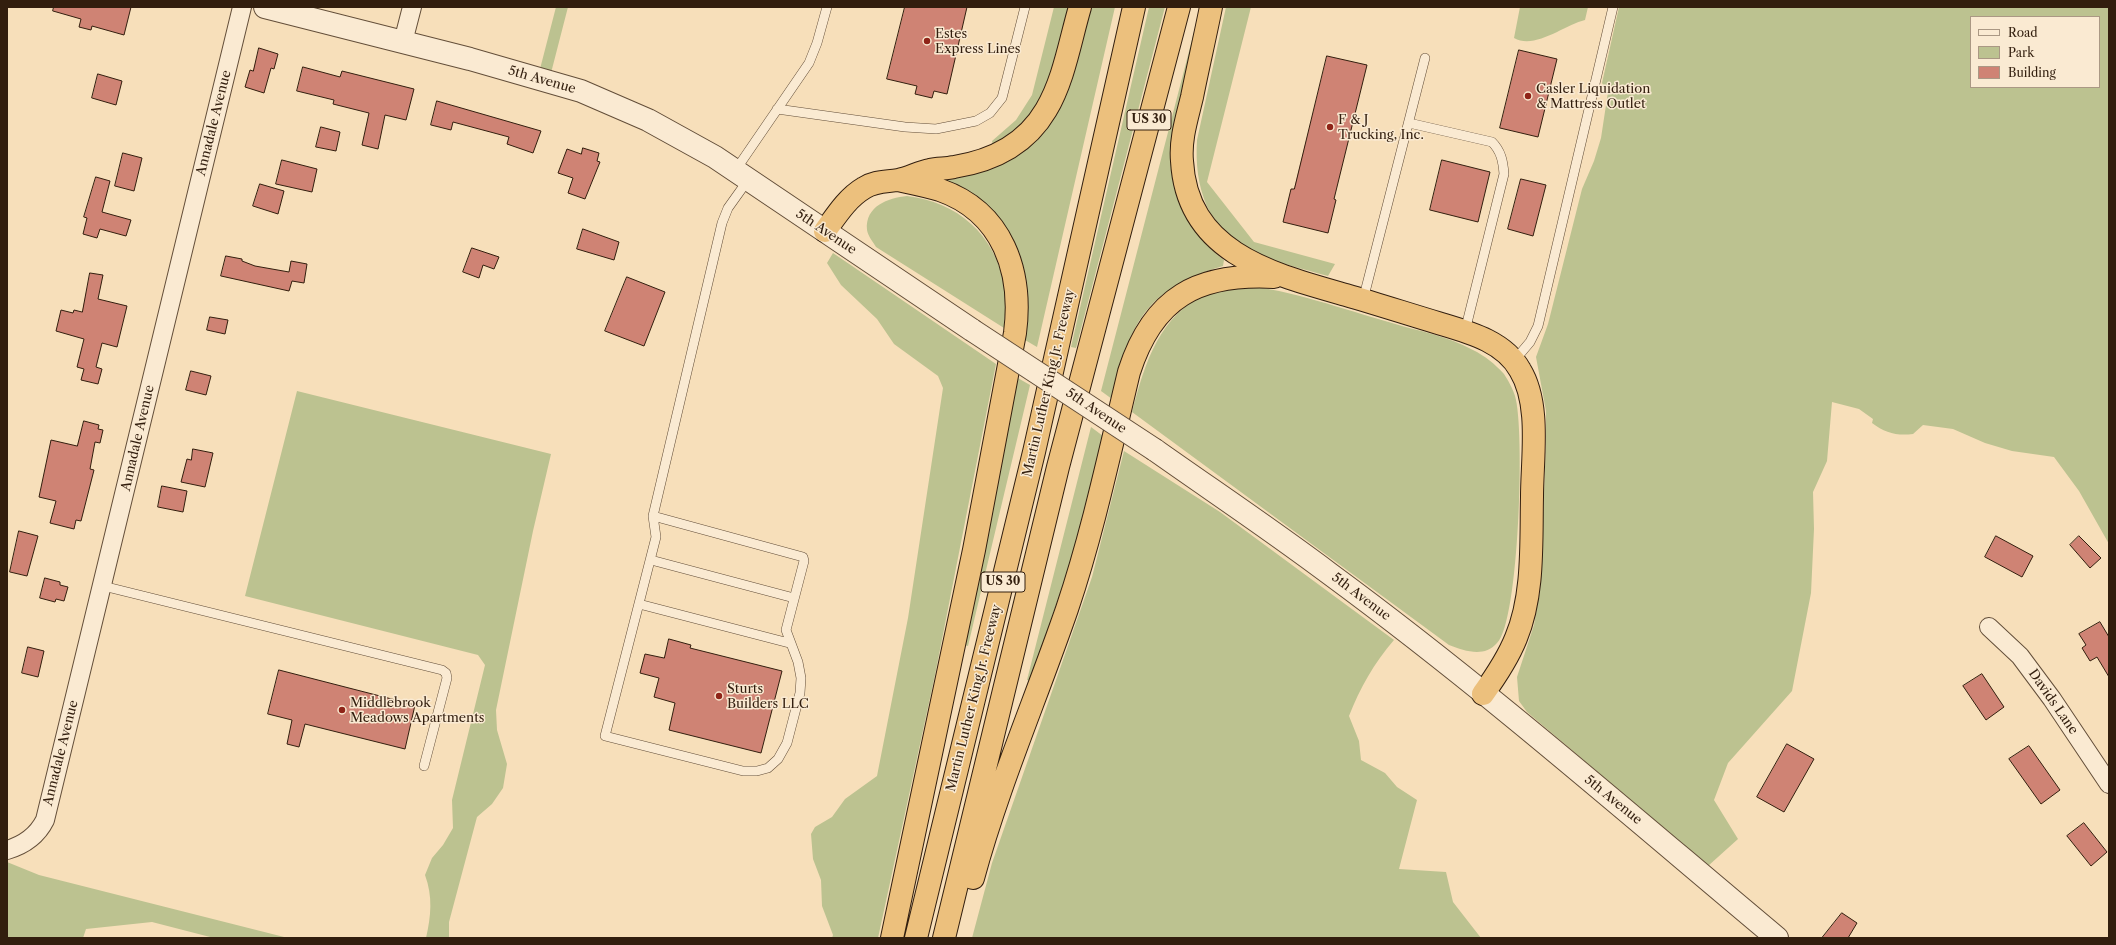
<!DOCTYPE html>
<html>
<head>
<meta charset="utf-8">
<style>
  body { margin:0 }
  #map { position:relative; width:2116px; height:945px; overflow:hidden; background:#f7dfba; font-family:"Libre Caslon Text",serif }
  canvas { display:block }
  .frame { position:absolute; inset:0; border:8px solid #321e0e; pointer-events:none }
  .legend { position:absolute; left:1970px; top:16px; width:130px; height:72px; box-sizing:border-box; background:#faead2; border:1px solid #aa9884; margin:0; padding:5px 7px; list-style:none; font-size:12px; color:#321e0e }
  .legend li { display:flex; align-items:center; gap:8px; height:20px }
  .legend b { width:20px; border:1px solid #aa9884 }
</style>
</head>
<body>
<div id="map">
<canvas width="2116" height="945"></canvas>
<div class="frame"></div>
<ul class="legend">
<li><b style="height:5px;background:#faead2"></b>Road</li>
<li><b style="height:11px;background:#bcc290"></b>Park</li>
<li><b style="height:11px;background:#cf8374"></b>Building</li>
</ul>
</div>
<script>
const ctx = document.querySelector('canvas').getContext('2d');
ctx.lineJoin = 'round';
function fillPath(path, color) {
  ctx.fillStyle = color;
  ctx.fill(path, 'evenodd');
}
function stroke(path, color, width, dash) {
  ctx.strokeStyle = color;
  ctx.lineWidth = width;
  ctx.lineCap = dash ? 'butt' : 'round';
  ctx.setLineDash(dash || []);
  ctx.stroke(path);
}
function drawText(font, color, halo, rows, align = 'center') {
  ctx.font = font + ' "Libre Caslon Text",serif';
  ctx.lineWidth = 3;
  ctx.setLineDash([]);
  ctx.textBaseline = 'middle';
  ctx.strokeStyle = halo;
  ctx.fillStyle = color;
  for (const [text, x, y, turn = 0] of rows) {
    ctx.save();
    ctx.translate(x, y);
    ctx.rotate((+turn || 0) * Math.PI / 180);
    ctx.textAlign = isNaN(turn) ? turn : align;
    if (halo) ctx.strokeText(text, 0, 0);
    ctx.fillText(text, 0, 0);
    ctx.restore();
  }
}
fillPath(new Path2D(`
  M556,7H568L551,73L540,69Z
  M1054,7H1072L1049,82L1028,121L993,147L992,141L1016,120L1032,95Z
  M1090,7H1115L1037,347L1025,340L1028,304L1026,278L1020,257L1010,235L942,182L943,177L1011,159Z
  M1149,7H1165L1076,348L1071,347Z
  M1226,7H1251L1207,182L1254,242L1335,264L1328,276C1303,269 1277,263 1253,252C1207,231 1194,186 1197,140Z
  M1520,7H1588L1585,20C1564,25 1535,50 1514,38Z
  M1619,7H2109V544L2079,491L2054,457L2012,451L1985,443L1953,429L1923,425L1913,434C1897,436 1885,433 1872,423L1873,419L1859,409L1832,402L1827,461L1813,492L1814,529L1811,593L1792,691L1728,763L1714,800L1738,839L1708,866L1527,712L1519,701L1517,677L1534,625L1540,590L1546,442V411L1536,357L1548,324L1582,189L1594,161L1601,138L1608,92L1602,83ZM1971,17H2099V87H1971Z
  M1195,28L1171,163C1176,203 1192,236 1224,260L1223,266C1144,290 1130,323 1112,399L1101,391Z
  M907,196C957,202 995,234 1004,285C1007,299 1005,313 1004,328L876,247C873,242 868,236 867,230C865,206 888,198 907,196Z
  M833,253L996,364L935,675L878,938H832L833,935L822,906L821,880L813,859L811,834L815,827L832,817L845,799L877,776L908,618L943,388L938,376L894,344L877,319L841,285L827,263Z
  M1241,285C1292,290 1342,309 1392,323C1418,331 1448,336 1473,350C1485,356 1495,364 1504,374C1508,380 1513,389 1515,396C1525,428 1519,621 1497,643C1484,658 1465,651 1449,645L1132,412C1145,363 1159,313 1211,292C1220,288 1231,287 1241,285Z
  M1016,377L1030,385L968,646L964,645Z
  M297,391L551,454L533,531L496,710L497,730L507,764L503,788L492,804L477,817L449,922V938H426C431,916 433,897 425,875L432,858L443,845L453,828L452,800L485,665L478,655L245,596Z
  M1091,427L1103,436L1073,555L1030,681L1027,680Z
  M1124,451L1220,512L1394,640C1374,663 1360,688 1349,716L1359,741L1361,760L1385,773L1397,787L1417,800L1399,869L1446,872L1453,902L1481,938H972L992,863L1092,577Z
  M7,862L39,875L288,938H214L152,922L86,929L83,938H7Z`), '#bcc290');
const building = new Path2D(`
  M54,7H131L124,35L92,26L91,30L79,27L81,19L53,11Z
  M905,7H967L947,94L934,91L932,98L915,94L917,86L887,79Z
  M259,48L278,54L274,69L271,68L264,93L245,87L250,70L253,71Z
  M1519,50L1557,59L1538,137L1500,128Z
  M1327,56L1367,65L1334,199L1336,200L1328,233L1283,222L1291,189H1294Z
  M303,67L340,77L342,71L414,89L406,120L385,115L378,149L362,145L369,113L333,104L334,100L297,91Z
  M98,74L122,81L116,105L92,98Z
  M437,101L541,131L533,153L507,144L509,137L453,122L451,130L431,125Z
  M321,127L340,132L336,151L316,147Z
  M583,148L599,153L597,161L600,162L585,199L568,193L573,178L558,173L567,149L581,154Z
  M123,153L142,158L134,191L115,186Z
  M282,160L317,169L312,192L276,184Z
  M1442,160L1490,172L1478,222L1430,210Z
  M96,177L110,181L102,212L131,220L126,236L100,229L97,238L83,234L87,218L84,217Z
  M1521,179L1546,185L1533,236L1508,229Z
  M260,184L284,191L278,214L253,206Z
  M583,229L619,242L614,260L577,249Z
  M472,248L499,257L494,269L483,265L479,278L463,272Z
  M226,256L242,259V261L255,266L289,272L291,261L307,264L304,283L292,281L289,291L221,276Z
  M90,273L103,275L98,299L127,306L117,347L102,343L96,367L102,369L98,384L81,380L84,369L77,367L84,339L56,331L61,310L73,313L74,310L82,312Z
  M627,277L665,292L644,346L605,331Z
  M210,317L228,320L225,334L207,330Z
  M191,371L211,376L206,395L186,390Z
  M84,421L99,425L98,429L103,430L100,443L95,442L90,469L94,470L81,521L76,520L74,529L50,523L56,501L39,497L51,440L77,446Z
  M193,449L213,453L205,487L181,482L187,459L191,460Z
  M162,486L187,491L183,512L158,507Z
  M19,531L38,536L27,576L10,572Z
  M1996,536L2033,556L2022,577L1985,557Z
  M2079,536L2101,558L2090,568L2070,545Z
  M45,578L60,582V585L68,587L64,601L56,599L55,602L40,598Z
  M2100,622L2109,637V677L2097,657L2090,661L2082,648L2086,645L2079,634Z
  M669,639L691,645L690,648L782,671L761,753L669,730L675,703L654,697L659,678L640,673L645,654L664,658Z
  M28,647L44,651L38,677L22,673Z
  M279,670L415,705L405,749L305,724L299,747L287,744L292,720L268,714Z
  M1982,674L2004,707L1986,720L1963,686Z
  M1787,744L1814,759L1784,812L1757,797Z
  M2029,746L2060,790L2041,804L2009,759Z
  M2084,823L2107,852L2091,866L2067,836Z
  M1842,913L1857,923L1848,938H1822Z`);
fillPath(building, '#cf8374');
stroke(building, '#321e0e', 1);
const service = new Path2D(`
  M777,109L905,127L936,129L976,121L990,113L1002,98L1025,7
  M1409,123L1492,142C1501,151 1503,161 1504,174L1465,331
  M735,171L809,63L817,43L827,7
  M1363,300L1425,58
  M1514,361L1530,342L1538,326L1613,7
  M653,516L803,557L804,561L786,630L798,662L801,678L800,693L787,743L778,759L768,768L757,771H743L605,736L656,537L653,516L722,223L728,208L748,180
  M651,560L794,598
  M103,586L442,670L446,673L447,678L424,766
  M639,604L789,643`);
const minor = new Path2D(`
  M403,42L412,7
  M1989,627L2020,656L2052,699L2109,784
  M7,850C24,845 37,836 45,820L242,7`);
const tertiary = new Path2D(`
  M265,7L470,59L581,91L648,120L715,157L972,330
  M1155,450C1213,491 1273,531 1330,574C1485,688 1630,815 1777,938`);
const motorway = new Path2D(`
  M1211,7C1205,37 1198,67 1192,97C1187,118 1180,139 1182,161C1187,253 1272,274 1346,295C1377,304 1408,314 1438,323C1468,332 1504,341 1520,370C1541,404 1532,458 1532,497C1531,543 1534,595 1516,638C1508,658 1496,676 1483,694
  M825,231C836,216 847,198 864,188C875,181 886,182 898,180C909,178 919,172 930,170C938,168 946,169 954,167C992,161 1026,144 1046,110C1064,80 1070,41 1080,7
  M973,878C998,786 1036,699 1067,609C1093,532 1110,451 1129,372C1153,297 1198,273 1274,277
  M892,938L974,550L1015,333C1023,272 1003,212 940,190C927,186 912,183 898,180
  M916,938L1034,452L1134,7
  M944,938L1058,467L1179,7`);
stroke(service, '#634e39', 10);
stroke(minor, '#634e39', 20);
stroke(tertiary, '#634e39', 24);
stroke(motorway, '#321e0e', 24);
stroke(service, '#faead2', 9);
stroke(minor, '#faead2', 18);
stroke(tertiary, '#faead2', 22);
stroke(motorway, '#ecc07d', 22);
const tertiaryBridge = new Path2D(`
  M972,330L1155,450`);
stroke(tertiaryBridge, '#634e39', 24, []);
stroke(tertiaryBridge, '#faead2', 22);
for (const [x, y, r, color] of [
  [927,41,4,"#8f2418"],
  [1528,96,4,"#8f2418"],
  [1330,127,4,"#8f2418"],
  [719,696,4,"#8f2418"],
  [342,710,4,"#8f2418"]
]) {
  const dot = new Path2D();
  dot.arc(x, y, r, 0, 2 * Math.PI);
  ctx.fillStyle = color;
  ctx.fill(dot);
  stroke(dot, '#faead2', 1.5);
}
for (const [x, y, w] of [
  [1149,120,44],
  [1003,582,44]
]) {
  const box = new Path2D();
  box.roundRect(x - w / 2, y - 10, w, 20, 3);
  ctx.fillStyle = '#faead2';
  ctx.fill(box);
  stroke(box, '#321e0e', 1);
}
drawText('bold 12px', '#321e0e', null, [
  ["US 30",1149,120],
  ["US 30",1003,582]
]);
drawText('13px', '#321e0e', '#faead2', [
  ["Estes",935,34],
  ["Express Lines",935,49],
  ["Casler Liquidation",1536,89],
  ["& Mattress Outlet",1536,104],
  ["F & J",1338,120],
  ["Trucking, Inc.",1338,135],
  ["Sturts",727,689],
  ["Builders LLC",727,704],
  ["Middlebrook",350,703],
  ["Meadows Apartments",350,718]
], 'left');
drawText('13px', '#321e0e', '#faead2', [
  ["5th Avenue",542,80,16],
  ["Annadale Avenue",214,123,-76],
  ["5th Avenue",826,232,34],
  ["Martin Luther King Jr. Freeway",1049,383,-77],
  ["5th Avenue",1096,411,34],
  ["Annadale Avenue",138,438,-77],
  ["5th Avenue",1361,597,37],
  ["Martin Luther King Jr. Freeway",974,698,-76],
  ["Davids Lane",2053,702,55],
  ["Annadale Avenue",61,753,-76],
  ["5th Avenue",1613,800,39]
]);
</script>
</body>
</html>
